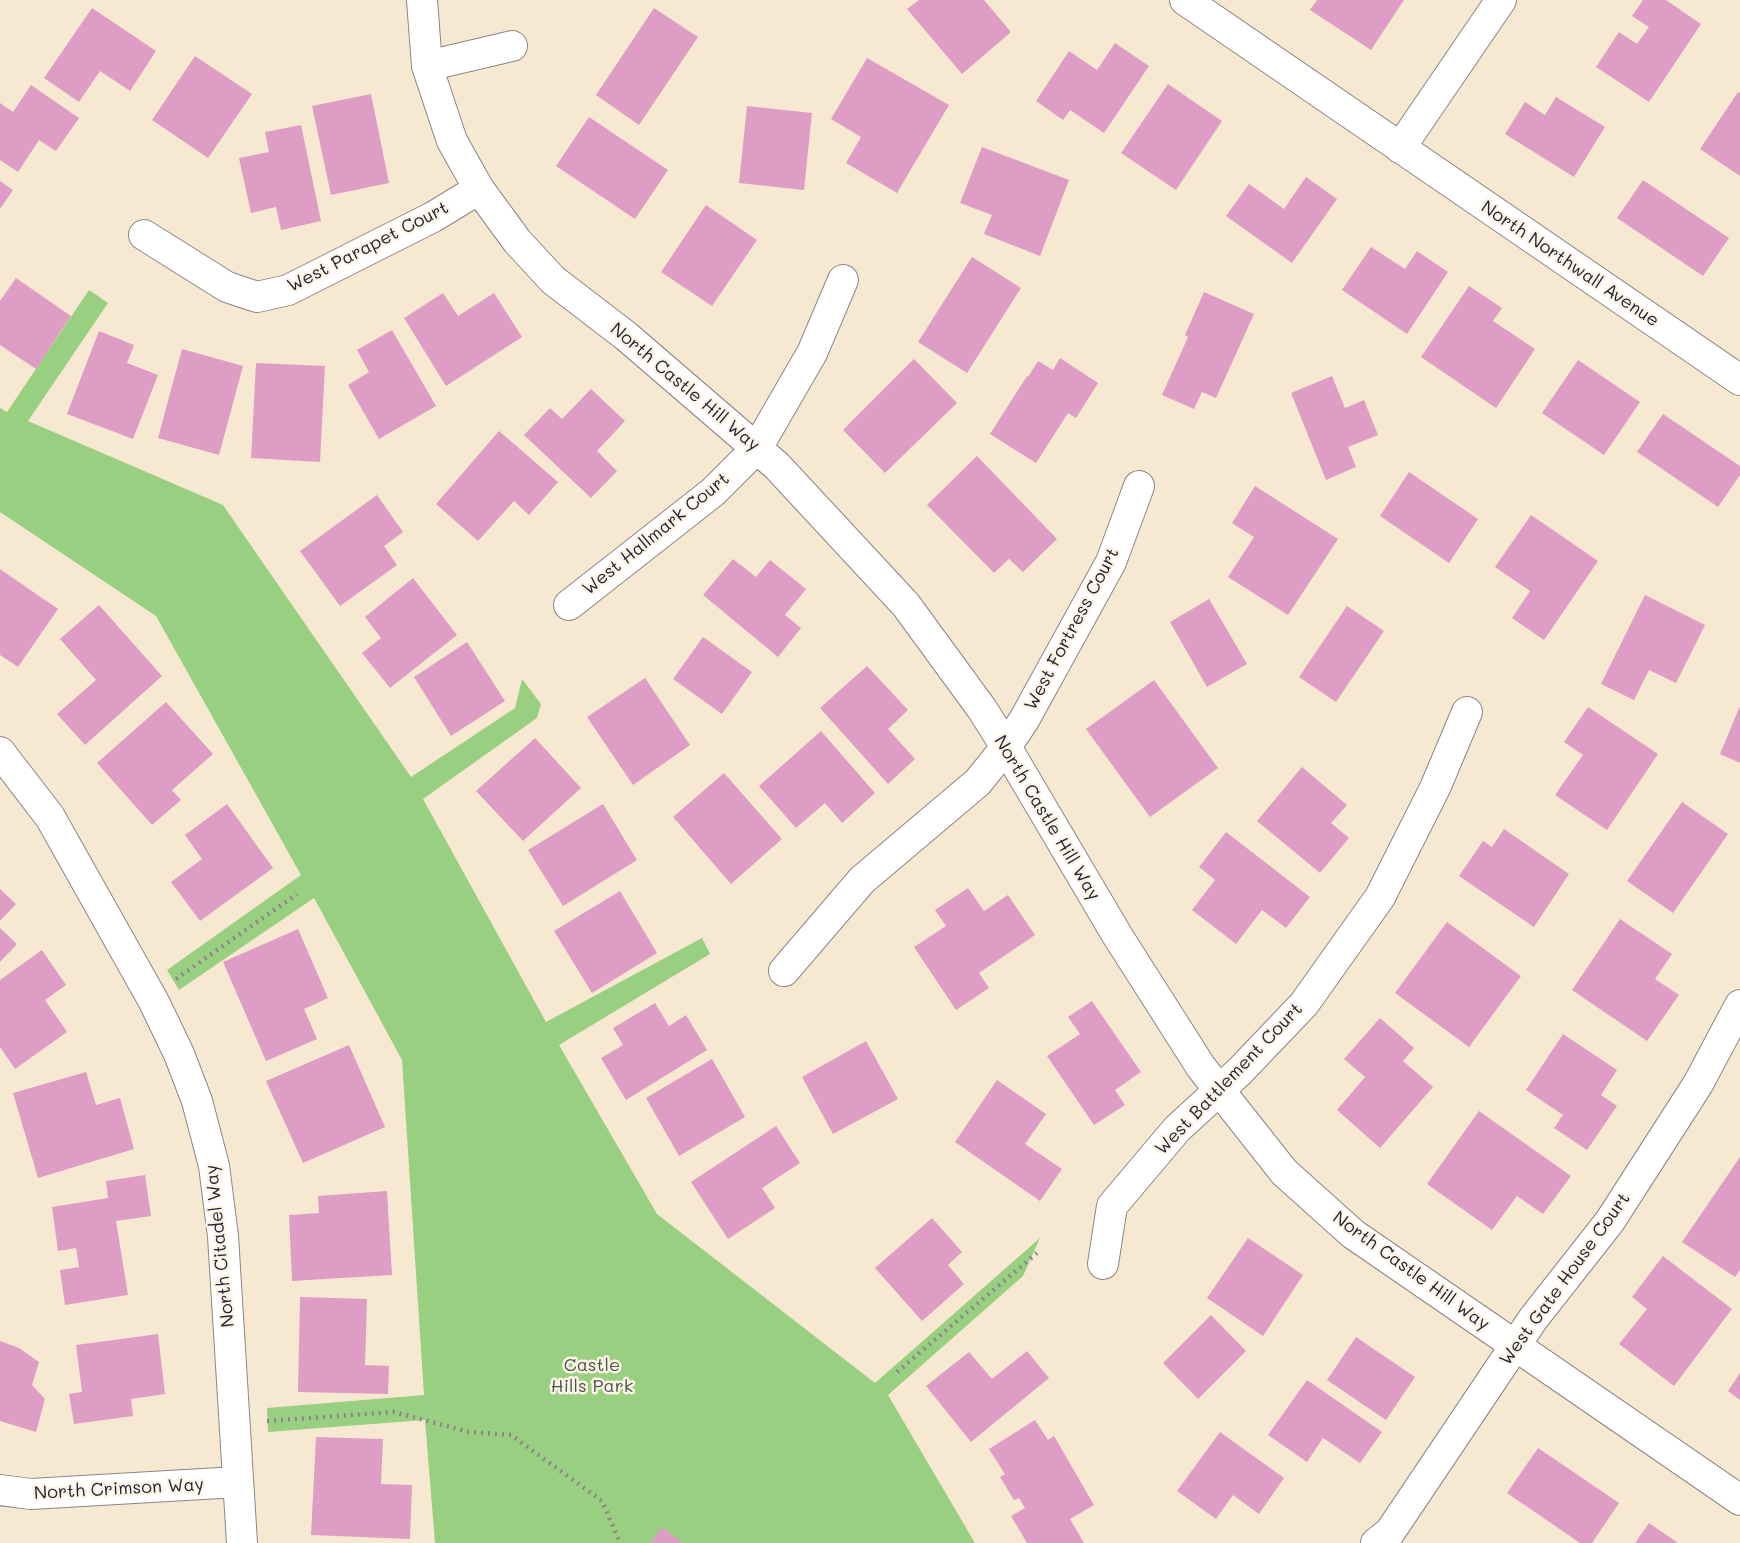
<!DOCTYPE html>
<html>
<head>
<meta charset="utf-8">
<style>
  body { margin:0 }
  canvas { display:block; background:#f7e9d1 }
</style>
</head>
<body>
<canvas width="1740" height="1543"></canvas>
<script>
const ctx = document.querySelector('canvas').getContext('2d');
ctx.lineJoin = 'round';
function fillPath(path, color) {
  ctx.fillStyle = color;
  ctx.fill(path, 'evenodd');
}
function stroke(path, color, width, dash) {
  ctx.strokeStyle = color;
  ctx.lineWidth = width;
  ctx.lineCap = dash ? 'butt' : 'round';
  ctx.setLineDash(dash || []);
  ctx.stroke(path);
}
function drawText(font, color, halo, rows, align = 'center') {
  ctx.font = font + ' Mali,sans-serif';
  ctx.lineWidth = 5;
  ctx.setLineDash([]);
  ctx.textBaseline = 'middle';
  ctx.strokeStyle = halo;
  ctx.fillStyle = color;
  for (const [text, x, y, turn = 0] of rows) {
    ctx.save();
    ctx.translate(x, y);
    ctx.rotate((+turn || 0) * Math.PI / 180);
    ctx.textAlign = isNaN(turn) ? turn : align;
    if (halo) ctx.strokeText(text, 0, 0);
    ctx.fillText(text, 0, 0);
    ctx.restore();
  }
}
fillPath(new Path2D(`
  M89,290L108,303L28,421L223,505L411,777L515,708L522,679L541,704L537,718L423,799L546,1022L702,938L710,954L559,1045L657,1214L875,1383L1040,1238L1023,1276L888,1395L975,1543H435L425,1420L268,1432L267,1408L424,1395L402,1060L314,898L179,990L167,970L301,875L156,616L0,512V408L7,412Z`), '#99cf81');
fillPath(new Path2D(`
  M919,0H984L1011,32L962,74L907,9Z
  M1317,0H1404L1371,50L1310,10Z
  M1643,0H1666L1701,24L1649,102L1596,67L1619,32L1637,44L1649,27L1632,16Z
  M92,8L156,51L130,91L100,71L79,102L44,78Z
  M654,8L698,37L639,125L596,95Z
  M1115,43L1149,66L1104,133L1070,110L1063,120L1036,101L1069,51L1097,70Z
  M195,56L252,94L208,158L152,120Z
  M867,58L949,105L897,193L846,163L861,137L831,119Z
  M1168,84L1222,121L1176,190L1121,153Z
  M31,85L79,118L56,151L39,140L18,172L0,160V103L13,112Z
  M1738,92L1740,93V176L1700,149Z
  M371,94L389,183L331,195L312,106Z
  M1556,97L1605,127L1574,177L1505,134L1525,102L1545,115Z
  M747,106L812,113L804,190L739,183Z
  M589,117L668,170L635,219L556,166Z
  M301,125L321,221L281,230L276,207L251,213L239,158L269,152L265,132Z
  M982,147L1069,180L1040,256L984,234L992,215L960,203Z
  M1306,177L1337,199L1292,263L1226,216L1249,184L1284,209Z
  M1643,180L1729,238L1703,276L1617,218Z
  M0,181L13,190L0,209Z
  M706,205L757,240L712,306L661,272Z
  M1371,247L1405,269L1417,251L1448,272L1407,334L1342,290Z
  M972,257L1021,288L967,373L918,342Z
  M16,278L71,316L36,369L0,345V301Z
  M1469,286L1502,308L1493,321L1535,349L1496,408L1421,357Z
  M1204,292L1254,314L1216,398L1202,392L1194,409L1162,395L1188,337L1185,335Z
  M443,293L458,316L494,293L522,337L446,386L404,318Z
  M392,330L436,406L379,439L348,385L369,372L357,350Z
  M99,331L134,345L127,363L158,375L133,439L67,414Z
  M182,349L243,366L219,455L158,438Z
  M1060,358L1098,383L1076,418L1068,413L1036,463L990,434L1027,376L1028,377L1038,361L1053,370Z
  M914,359L957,403L885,473L843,430Z
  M1578,360L1640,402L1604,455L1542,413Z
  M256,363L325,366L320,462L251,458Z
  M1332,376L1345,408L1364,400L1378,435L1348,447L1356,467L1326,480L1291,393Z
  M591,389L625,421L597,451L617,471L591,498L524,435L550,408L562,419Z
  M1663,414L1740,466V475L1718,507L1637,452Z
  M499,431L558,482L529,515L514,501L478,541L436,504Z
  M977,456L1057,539L1023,572L1009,559L994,573L927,505Z
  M1409,472L1478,519L1449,563L1380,516Z
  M1255,486L1338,539L1288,615L1228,577L1254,537L1232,523Z
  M377,495L403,532L384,546L397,565L340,606L300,551Z
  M1531,515L1598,561L1544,640L1512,618L1530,591L1495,567Z
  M733,559L756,577L770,560L806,589L785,615L801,628L778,657L703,595Z
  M0,569L58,609L18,667L0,655Z
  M413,578L457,635L390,688L362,653L381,638L365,617Z
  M1645,595L1705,625L1676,683L1649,670L1634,700L1601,684Z
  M1209,599L1247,664L1207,687L1170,622Z
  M99,605L162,676L85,745L57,714L96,680L60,639Z
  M1347,606L1384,631L1336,702L1299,677Z
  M703,637L752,672L722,714L673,679Z
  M467,642L505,701L451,736L414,677Z
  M867,666L908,710L888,729L915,759L888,784L820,708Z
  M645,678L690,745L633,785L587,717Z
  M1154,680L1218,768L1150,817L1086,729Z
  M166,702L213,754L172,790L181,800L152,825L97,763Z
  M1740,706V763L1720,754Z
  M1588,707L1658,754L1607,830L1555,795L1583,755L1564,742Z
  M821,731L875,793L842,823L825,803L796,828L759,786Z
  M535,738L581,788L523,841L476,791Z
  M1302,767L1347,805L1331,823L1349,838L1320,873L1257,821Z
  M724,773L782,839L731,884L673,817Z
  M1682,802L1728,834L1673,913L1627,881Z
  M227,804L273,868L200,921L171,882L202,859L185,835Z
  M603,804L637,860L563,906L528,850Z
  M1504,829L1569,874L1534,927L1459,876L1483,841L1492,847Z
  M1226,832L1310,897L1286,928L1262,910L1236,944L1192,910L1215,880L1199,867Z
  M968,888L984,911L1008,895L1035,935L979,973L989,988L956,1010L914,947L946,926L935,910Z
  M0,889L16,904L0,921Z
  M620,891L657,953L592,993L554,931Z
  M1620,919L1672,954L1655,979L1679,995L1647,1041L1572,990Z
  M1447,922L1521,976L1469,1047L1395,993Z
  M0,928L17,944L0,962Z
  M298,929L328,998L304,1009L317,1039L266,1061L223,962Z
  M42,950L66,985L45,1000L67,1032L15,1069L0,1047V980Z
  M1092,1001L1141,1072L1115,1090L1125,1105L1094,1125L1047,1056L1080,1034L1068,1017Z
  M655,1003L669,1026L686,1015L707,1050L626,1100L601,1058L623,1045L613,1028Z
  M1380,1018L1414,1048L1403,1061L1433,1087L1380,1148L1337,1110L1365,1077L1344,1059Z
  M1563,1034L1617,1070L1601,1095L1617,1106L1587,1150L1554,1128L1563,1115L1526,1090Z
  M866,1041L898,1099L833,1134L802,1077Z
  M349,1045L385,1127L303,1163L266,1081Z
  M712,1059L745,1117L679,1156L646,1098Z
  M86,1072L96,1105L120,1098L134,1149L38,1178L13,1093Z
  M997,1080L1046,1114L1025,1144L1062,1169L1040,1201L955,1142Z
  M1479,1111L1571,1176L1543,1214L1517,1196L1492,1230L1427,1184Z
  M776,1126L800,1163L762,1188L775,1208L728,1239L691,1182Z
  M1740,1157V1270L1735,1277L1682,1242Z
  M145,1175L151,1216L116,1221L128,1295L65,1305L60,1270L79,1267L76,1248L58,1251L52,1207L108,1198L106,1181Z
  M387,1191L392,1275L292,1281L289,1215L319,1213L318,1196Z
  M932,1218L962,1252L948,1265L964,1284L922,1321L875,1268Z
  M1248,1238L1303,1275L1263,1336L1207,1298Z
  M1663,1256L1732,1309L1674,1386L1619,1344L1647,1309L1632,1297Z
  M300,1297L367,1299L365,1365L389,1366L388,1394L298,1392Z
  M1211,1315L1246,1351L1198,1399L1163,1363Z
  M158,1334L165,1394L131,1399L133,1416L74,1424L69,1394L82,1392L76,1345Z
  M1356,1337L1415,1377L1386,1420L1327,1380Z
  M0,1341L19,1348L39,1362L32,1385L45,1399L36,1432L0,1421Z
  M1027,1351L1049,1378L971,1442L926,1386L969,1352L992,1379Z
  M1740,1373V1400L1728,1391Z
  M1307,1380L1382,1432L1360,1463L1323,1438L1307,1462L1268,1435Z
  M1035,1420L1048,1440L1054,1436L1094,1505L1070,1519L1084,1543H1027L1011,1516L1025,1508L1019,1498L1014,1500L1000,1477L1005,1474L989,1449Z
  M1220,1432L1284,1478L1259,1514L1233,1495L1216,1519L1177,1491Z
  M316,1437L383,1439L381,1484L412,1485L410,1539L311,1535Z
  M1538,1448L1619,1503L1592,1543H1580L1507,1493Z
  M1649,1523L1678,1543H1635Z
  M662,1527L683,1543H650Z`), '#de9dc4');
const minor = new Path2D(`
  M422,0L427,66L452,141L479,189L517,241L553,280L626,336L777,466L906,605L982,709L1006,747L1117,935L1201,1067L1284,1172L1353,1234L1740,1500
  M1185,0L1740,380
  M427,66L512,46
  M1400,148L1501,0
  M144,235L227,287L257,297L288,290L433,217L479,189
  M569,605L713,492L757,448L812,353L843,280
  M0,752L50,817L154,1002L179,1054L197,1101L214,1166L223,1236L242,1543
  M784,971L862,880L978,782L1006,747L1024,720L1111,562L1139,486
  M1103,1264L1112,1206L1177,1129L1240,1071L1304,1004L1380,897L1435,788L1467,712
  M0,1490L31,1494L237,1482
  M1376,1543L1390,1532L1533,1319L1610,1221L1698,1084L1740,1005`);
stroke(minor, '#8c8686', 32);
stroke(new Path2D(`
  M176,979L297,894
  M897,1372L1037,1253
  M267,1421L394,1412L469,1432L511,1435L602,1501L620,1543`), '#8c8686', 4.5, [2, 5]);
stroke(minor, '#fff', 30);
drawText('18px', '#22223b', '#fcf5e5', [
  ["West Parapet Court",368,247,-27],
  ["North Northwall Avenue",1570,264,34],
  ["North Castle Hill Way",685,387,40],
  ["West Hallmark Court",656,534,-39],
  ["West Fortress Court",1072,629,-62],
  ["North Castle Hill Way",1047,818,59],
  ["West Battlement Court",1229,1079,-46],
  ["North Citadel Way",220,1246,-96],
  ["North Castle Hill Way",1411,1271,36],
  ["West Gate House Court",1565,1279,-54],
  ["North Crimson Way",119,1489,-3]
]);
drawText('18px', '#465650', '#fcf5e5', [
  ["Castle",592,1365],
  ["Hills Park",592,1386]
]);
</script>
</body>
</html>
